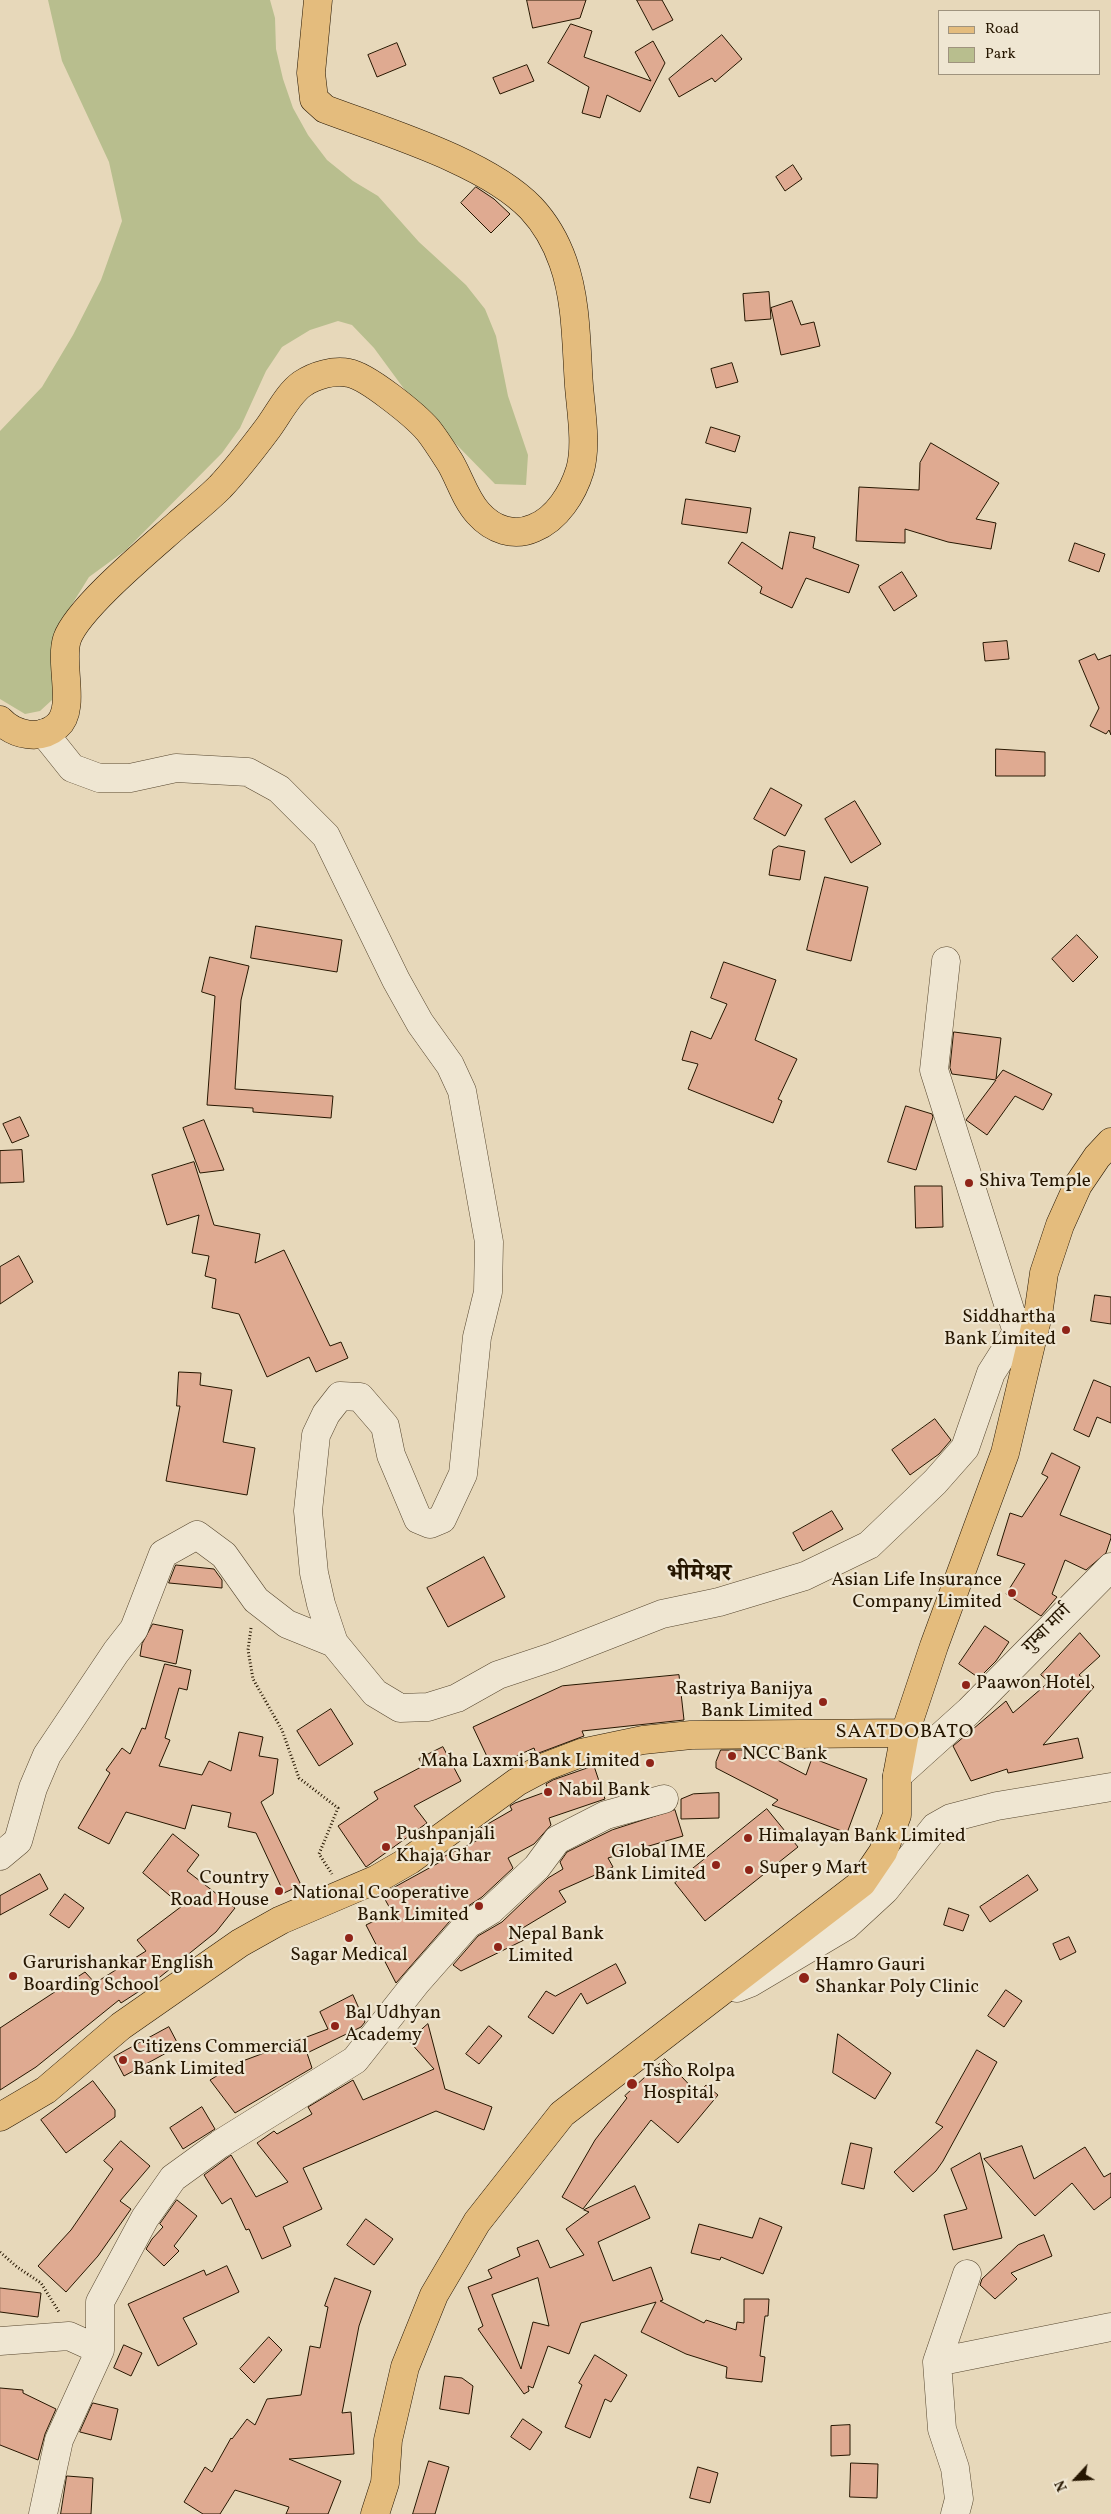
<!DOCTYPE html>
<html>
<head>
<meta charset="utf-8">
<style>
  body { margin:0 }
  #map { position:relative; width:1111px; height:2514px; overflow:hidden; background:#e7d8ba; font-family:Vollkorn,serif }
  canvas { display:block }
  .legend { position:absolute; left:938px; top:10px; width:162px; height:65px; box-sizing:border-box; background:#efe6d2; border:1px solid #9f937e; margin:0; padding:6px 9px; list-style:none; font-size:15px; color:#261600 }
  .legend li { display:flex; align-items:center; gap:10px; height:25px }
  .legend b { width:25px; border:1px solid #9f937e }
  .north { position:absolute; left:1051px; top:2454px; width:50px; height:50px; -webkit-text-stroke:4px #efe6d2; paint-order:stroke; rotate:245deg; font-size:14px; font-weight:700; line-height:20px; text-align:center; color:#261600 }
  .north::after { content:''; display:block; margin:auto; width:18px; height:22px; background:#261600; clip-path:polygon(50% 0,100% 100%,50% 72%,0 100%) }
</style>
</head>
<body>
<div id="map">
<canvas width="1111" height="2514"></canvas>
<ul class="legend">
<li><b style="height:6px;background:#e4bc7d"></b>Road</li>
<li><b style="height:14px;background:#b8be8e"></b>Park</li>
</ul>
<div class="north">N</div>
</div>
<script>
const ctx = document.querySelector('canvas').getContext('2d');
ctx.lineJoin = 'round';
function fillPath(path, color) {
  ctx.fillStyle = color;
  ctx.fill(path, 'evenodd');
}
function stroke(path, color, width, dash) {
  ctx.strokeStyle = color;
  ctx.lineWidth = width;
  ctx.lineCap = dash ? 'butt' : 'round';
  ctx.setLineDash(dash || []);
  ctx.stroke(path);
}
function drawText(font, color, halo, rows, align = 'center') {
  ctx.font = font + ' Vollkorn,"Noto Serif Devanagari",serif';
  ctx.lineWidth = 4.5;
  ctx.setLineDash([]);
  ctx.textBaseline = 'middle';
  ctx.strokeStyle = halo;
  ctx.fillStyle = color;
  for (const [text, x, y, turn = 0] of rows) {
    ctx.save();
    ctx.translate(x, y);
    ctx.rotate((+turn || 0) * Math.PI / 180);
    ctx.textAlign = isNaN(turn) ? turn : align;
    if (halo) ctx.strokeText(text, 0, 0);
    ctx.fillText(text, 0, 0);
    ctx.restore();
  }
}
fillPath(new Path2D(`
  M48,0H270L275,18L276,49L283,79L293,108L308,135L327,160L353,181L378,196L419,242L466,285L485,309L496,336L508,396L528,455L526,485L495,484L410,397L374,348L352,325L338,321L310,330L282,347L266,371L240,428L222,453L126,550L89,577L66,614L52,700L40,711L25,714L0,699V431L42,387L73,335L101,280L122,221L109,162L62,61Z`), '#b8be8e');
const building = new Path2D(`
  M527,0H586L580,18L533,28Z
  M637,0H662L673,20L653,30Z
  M571,24L592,31L584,57L651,81L635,52L653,41L665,63L640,112L607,95L600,118L582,113L589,87L548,63Z
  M722,35L742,59L715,82L712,78L679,97L669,79Z
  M397,43L406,65L377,77L368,55Z
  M527,65L534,81L500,94L493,78Z
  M793,165L802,179L785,191L776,177Z
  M476,187L494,199L510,214L491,233L461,203Z
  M769,292L771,319L745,321L743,294Z
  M792,301L801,325L814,322L820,346L781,355L771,308Z
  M732,363L738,382L716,388L711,369Z
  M711,427L740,436L735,452L706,443Z
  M931,443L999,483L976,519L996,523L991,549L948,542L905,529V543L856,541L859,487L919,490L920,463Z
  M686,499L751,508L747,533L682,524Z
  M790,532L815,537L813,548L859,565L849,593L806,578L792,608L760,593L762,587L728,563L742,542L782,569Z
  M1075,543L1105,554L1099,572L1069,561Z
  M902,572L917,596L894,611L879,587Z
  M1007,641L1009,659L985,661L983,643Z
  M1095,654L1098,660L1111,655V735L1109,730L1106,734L1090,726L1099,708L1079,661Z
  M996,749L1045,752V776H996Z
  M771,788L802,805L785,836L754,819Z
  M855,801L881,844L851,863L825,819Z
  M779,846L805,851L800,880L769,875L773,850Z
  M825,877L868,887L851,961L807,950Z
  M256,926L342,940L337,972L251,958Z
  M1077,935L1098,957L1073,982L1052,959Z
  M210,957L249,966L241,1000L235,1089L333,1096L331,1118L253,1112V1108L207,1105L215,996L202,992Z
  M724,962L776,980L755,1040L797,1059L778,1099L782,1101L773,1123L688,1089L698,1064L682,1060L691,1031L711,1039L727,1004L711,998Z
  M954,1032L1001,1038L996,1079L1003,1070L1052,1094L1043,1110L1015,1096L987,1135L966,1120L996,1080L952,1074L950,1068Z
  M906,1106L932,1114L933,1117L916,1170L888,1162Z
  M20,1117L29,1136L12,1143L3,1124Z
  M204,1120L224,1170L200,1173L183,1128Z
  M22,1150L24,1182L0,1183V1151Z
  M194,1162L214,1225L260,1234L255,1263L284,1250L330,1346L341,1342L348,1358L316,1372L309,1357L267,1377L239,1314L212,1308L216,1279L205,1276L209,1256L192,1253L199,1215L167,1225L152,1175Z
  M915,1186H942L943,1227L916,1228Z
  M19,1256L33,1282L0,1304V1267Z
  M1095,1295L1111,1297V1324L1091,1321Z
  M179,1372L201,1373L200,1385L232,1390L223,1442L255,1448L247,1495L166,1481L180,1406H177Z
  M1094,1380L1111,1387V1423L1097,1417L1089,1437L1074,1430Z
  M935,1419L951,1440L939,1454L910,1475L892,1450Z
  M1052,1453L1080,1467L1060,1515L1111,1535V1538L1106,1553L1086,1570L1065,1560L1052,1594L1057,1597L1041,1616L1006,1594L1025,1564L997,1555L1010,1513L1022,1517L1048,1477L1042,1474Z
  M832,1511L843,1529L803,1551L793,1533Z
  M484,1557L505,1597L448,1627L427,1588Z
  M176,1565L214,1569L222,1580V1588L169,1583Z
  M153,1624L183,1630L176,1664L140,1656L142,1644Z
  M985,1626L1009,1642L996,1661L979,1678L959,1664Z
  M1080,1633L1100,1656L1079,1675L1094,1687L1043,1745L1078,1738L1083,1758L1008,1773L1007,1769L971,1781L953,1746L1006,1701L1013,1713L1049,1682L1041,1675Z
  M165,1664L191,1670L187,1690L179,1688L165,1738L170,1740L159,1766L202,1775L209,1761L231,1771L239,1732L263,1737L259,1756L278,1759L273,1794L261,1802L301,1885L284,1893L256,1833L228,1827L231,1813L192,1805L185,1829L126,1812L109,1844L78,1828L110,1773L106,1770L122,1748L130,1754L142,1728L145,1729Z
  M679,1675L684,1720L582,1731L584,1736L536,1754L534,1748L492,1767L473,1727L562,1686Z
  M331,1709L353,1744L319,1766L297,1731Z
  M443,1747L461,1781L414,1806L427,1823L366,1867L338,1826L378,1799L374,1792L423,1766L419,1759Z
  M721,1750H744L763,1760L766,1754L806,1775L812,1758L867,1779L847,1833L772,1805L778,1800L716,1768V1762Z
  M594,1766L605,1799L549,1818L551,1825L534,1844L508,1858L513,1868L482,1897L456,1914L396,1983L366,1925L392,1912L382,1894L442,1861L441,1858L484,1837L479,1829L512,1810L510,1806L515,1803L548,1791L546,1784L553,1780Z
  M719,1793V1818L681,1819V1799L693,1794Z
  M767,1809L798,1847L705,1921L675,1883Z
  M675,1810L683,1836L608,1858L613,1867L559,1891L566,1902L521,1929L526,1939L461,1971L453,1965L478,1936L502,1922L548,1878L563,1869L560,1862L567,1852L612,1830Z
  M173,1834L199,1855L187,1871L235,1908L216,1932L155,1981L121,2003L119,2000L36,2067L0,2090V2028L85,1972L95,1983L146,1951L137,1940L182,1906L143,1873Z
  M40,1874L48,1889L0,1915V1896Z
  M1028,1875L1038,1890L990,1922L980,1907Z
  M65,1894L84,1908L69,1928L50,1915Z
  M949,1908L969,1915L963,1931L944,1925Z
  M1069,1937L1076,1952L1060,1960L1053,1944Z
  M616,1964L626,1983L587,2004L581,1993L553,2034L528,2017L546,1991L555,1996Z
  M1006,1990L1022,2001L1004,2027L988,2016Z
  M353,1995L365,2022L361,2027L307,2053L312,2068L235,2113L210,2080L240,2062L328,2029L320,2012Z
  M428,2024L445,2089L492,2107L484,2130L436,2111L303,2168L322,2209L283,2227L291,2246L262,2259L249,2229L246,2230L231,2198L222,2204L204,2175L231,2155L256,2197L288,2182L257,2143L274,2131L277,2134L312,2114L308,2107L353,2080L363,2100L434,2069L409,2041Z
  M489,2026L502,2036L479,2064L466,2054Z
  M169,2027L179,2046L124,2076L114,2057Z
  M838,2034L891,2073L875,2099L833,2073Z
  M977,2050L997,2062L943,2161L936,2171L913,2192L894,2172L943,2127L936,2123Z
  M665,2059L698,2094L706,2085L718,2095L678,2143L651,2120L583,2209L562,2197L595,2140L627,2098L625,2096Z
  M93,2081L115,2110V2117L66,2153L41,2120Z
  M202,2107L215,2129L183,2149L170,2128Z
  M121,2141L150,2166L120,2201L131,2209L98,2256L66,2292L38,2266L71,2230L113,2169L104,2161Z
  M851,2143L872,2148L864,2189L842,2184Z
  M1022,2146L1034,2179L1085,2147L1104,2177L1111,2173V2197L1094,2210L1072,2183L1035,2216L984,2159Z
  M980,2153L1002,2238L953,2250L944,2215L967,2209L951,2169Z
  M635,2186L650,2218L598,2242L613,2281L651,2267L663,2300L660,2301L704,2323L706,2320L736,2330L737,2322L744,2323V2299H769L768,2316H765L760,2356L765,2357L762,2382L726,2378L727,2367L686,2354L641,2332L656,2302L581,2323L569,2354L548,2346L533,2388L528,2386L529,2391L524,2394L478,2329L483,2326L468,2287L492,2278L488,2270L520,2256L517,2248L538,2240L550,2268L584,2255L566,2229L589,2212L584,2210ZM538,2278L549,2326L533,2322L521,2369L492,2295Z
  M177,2200L197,2216L174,2246L179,2251L164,2266L146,2249L152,2239L163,2227L160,2224Z
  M760,2218L782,2227L763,2274L721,2257L720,2260L691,2253L699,2224L752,2238Z
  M366,2219L393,2239L374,2265L347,2245Z
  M1044,2235L1052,2256L1011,2273L1017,2279L995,2299L980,2285L982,2279L1018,2245Z
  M227,2266L239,2292L183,2318L197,2344L158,2366L128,2304L204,2270L206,2275Z
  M335,2278L371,2291L359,2326L342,2413L351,2412L354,2454L289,2459L341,2481L328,2514H286L289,2507L235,2490L220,2514H203L184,2502L205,2467L212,2472L231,2438L232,2439L247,2419L255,2425L267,2399L301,2395L310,2346L320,2348L328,2307L325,2306Z
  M0,2288L41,2293L38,2317L0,2312Z
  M269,2337L282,2350L254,2383L240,2369Z
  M124,2345L142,2353L131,2376L114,2368Z
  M595,2355L627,2375L611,2402L605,2399L590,2438L565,2427L582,2385L579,2383Z
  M445,2376L462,2378L473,2386L469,2414L440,2409Z
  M0,2388L23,2390V2393L56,2409L45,2434L38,2460L0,2445Z
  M93,2403L118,2409L111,2440L80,2432Z
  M523,2419L542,2432L530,2450L511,2437Z
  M850,2425V2455L831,2456V2426Z
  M429,2461L449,2467L435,2514H413Z
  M851,2463L878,2464L877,2498L850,2497Z
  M698,2467L718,2473L710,2503L690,2498Z
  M67,2476L93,2478L91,2514H61Z`);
fillPath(building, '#dfaa91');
stroke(building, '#261600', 1);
const minor = new Path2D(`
  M44,733L72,768L99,778H130L176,768L248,772L279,789L326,836L396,980L420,1023L450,1065L462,1091L489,1242L488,1292L477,1337L463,1474L442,1519L430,1524L418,1519L391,1455L385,1426L360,1397L340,1396L326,1414L316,1435L308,1511L314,1573L321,1604L334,1643L375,1693L400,1708L428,1707L457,1698L498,1675L552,1657L662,1614L719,1602L805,1576L869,1545L935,1482L965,1448L991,1373L1017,1332L1038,1315
  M946,961L934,1070L1017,1332
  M897,1776L969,1711L1111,1567
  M0,1856L18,1841L33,1788L47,1755L116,1652L134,1629L163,1554L197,1535L224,1555L256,1600L287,1624L334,1643
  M737,1988L750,1983L846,1926L885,1890L935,1827L951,1818L997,1806L1111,1787
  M0,2341L69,2336L100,2350
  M937,2362L1111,2327
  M43,2514L59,2440L100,2350V2302L145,2218L173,2178L220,2144L355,2060L416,1983L468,1924L491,1910L537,1867L557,1840L606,1815L664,1799
  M955,2514L959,2499L955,2468L942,2429L937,2362L967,2274`);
const major = new Path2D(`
  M0,720C14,735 40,741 57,726C77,709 59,664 67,639C78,608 151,548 178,524C192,512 207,500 220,487C237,469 253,448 268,428C279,413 288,394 302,384C315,375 334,370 349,373C367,376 415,415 428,430C436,440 444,453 451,464C460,480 466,500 478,513C493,530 514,537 534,528C557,519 573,493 580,470C587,446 581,411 579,386C576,346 577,301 563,262C556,242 546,224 531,208C487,162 386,132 325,109L314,99L311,73L318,0
  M0,2117L46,2090L121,2026L240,1943L281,1920L377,1879L410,1860L517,1782L547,1766L581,1753L643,1740L691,1735L905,1733
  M375,2514L385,2483L388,2440L405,2367L434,2295L477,2222L562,2114L862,1883L883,1852L897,1815V1776L905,1733L934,1646L1005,1453L1038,1315L1044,1273L1060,1225L1078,1185L1097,1157L1111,1142`);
stroke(minor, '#56462e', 29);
stroke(major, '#261600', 29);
stroke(new Path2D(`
  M251,1628L248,1650L253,1679L282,1730L299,1778L338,1808L319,1854L332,1874
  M0,2252L17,2267L41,2283L59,2312`), '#261600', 3, [1, 2.5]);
stroke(minor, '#efe6d2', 28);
stroke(major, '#e4bc7d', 28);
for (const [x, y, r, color] of [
  [969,1183,5,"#8f2418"],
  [1066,1330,5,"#8f2418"],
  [1012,1593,5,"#8f2418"],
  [966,1685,5,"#8f2418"],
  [823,1702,5,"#8f2418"],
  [732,1756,5,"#8f2418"],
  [650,1763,5,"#8f2418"],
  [548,1792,5,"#8f2418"],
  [748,1838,5,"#8f2418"],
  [386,1847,5,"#8f2418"],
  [716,1865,5,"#8f2418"],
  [749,1870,5,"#8f2418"],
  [279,1891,5,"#8f2418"],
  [479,1906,5,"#8f2418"],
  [349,1938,5,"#8f2418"],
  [498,1947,5,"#8f2418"],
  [13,1976,5,"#8f2418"],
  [804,1978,6,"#8f2418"],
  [335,2026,5,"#8f2418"],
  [123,2060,5,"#8f2418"],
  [632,2084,6,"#8f2418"]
]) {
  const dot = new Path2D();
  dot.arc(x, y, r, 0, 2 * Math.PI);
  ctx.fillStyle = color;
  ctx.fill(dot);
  stroke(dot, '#efe6d2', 2);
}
drawText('19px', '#261600', '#efe6d2', [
  ["Shiva Temple",979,1183],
  ["Siddhartha",1056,1319,"right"],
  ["Bank Limited",1056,1341,"right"],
  ["Asian Life Insurance",1002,1582,"right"],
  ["Company Limited",1002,1604,"right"],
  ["Paawon Hotel",976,1685],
  ["Rastriya Banijya",813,1691,"right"],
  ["Bank Limited",813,1713,"right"],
  ["NCC Bank",742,1756],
  ["Maha Laxmi Bank Limited",640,1763,"right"],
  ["Nabil Bank",558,1792],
  ["Pushpanjali",396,1836],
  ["Khaja Ghar",396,1858],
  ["Himalayan Bank Limited",758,1838],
  ["Global IME",706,1854,"right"],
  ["Bank Limited",706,1876,"right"],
  ["Super 9 Mart",759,1870],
  ["Country",269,1880,"right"],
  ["Road House",269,1902,"right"],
  ["National Cooperative",469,1895,"right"],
  ["Bank Limited",469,1917,"right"],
  ["Nepal Bank",508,1936],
  ["Limited",508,1958],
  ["Sagar Medical",349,1957,"center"],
  ["Garurishankar English",23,1965],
  ["Boarding School",23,1987],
  ["Hamro Gauri",815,1967],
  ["Shankar Poly Clinic",815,1989],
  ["Bal Udhyan",345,2015],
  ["Academy",345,2037],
  ["Citizens Commercial",133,2049],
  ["Bank Limited",133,2071],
  ["Tsho Rolpa",643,2073],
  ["Hospital",643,2095]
], 'left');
drawText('19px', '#261600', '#efe6d2', [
  ["गुम्बा मार्ग",1048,1630,-45]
]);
ctx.letterSpacing = '1px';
drawText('20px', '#261600', '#efe6d2', [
  ["SAATDOBATO",905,1733]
]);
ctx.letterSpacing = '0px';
drawText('bold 24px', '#261600', '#efe6d2', [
  ["भीमेश्वर",699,1576]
]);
</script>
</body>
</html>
